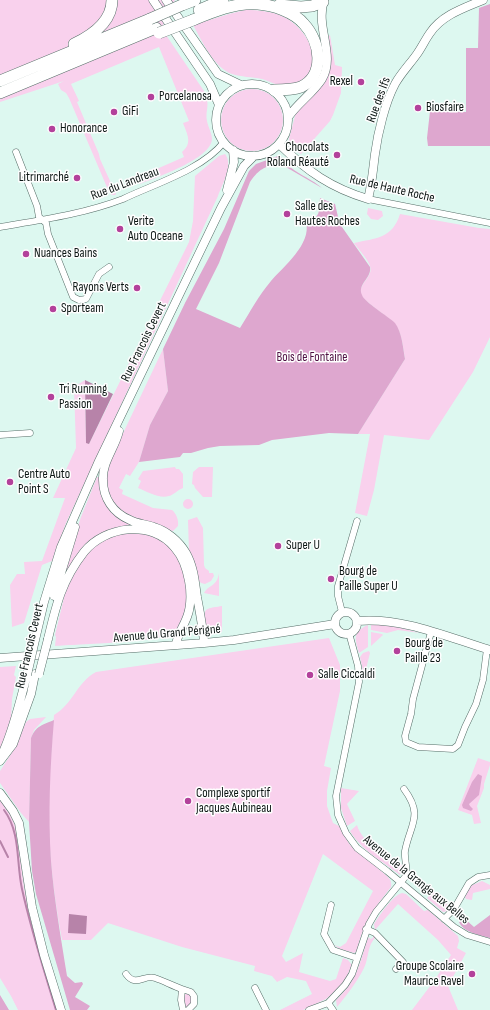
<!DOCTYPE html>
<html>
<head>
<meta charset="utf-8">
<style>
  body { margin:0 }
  canvas { display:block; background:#ddf8f0 }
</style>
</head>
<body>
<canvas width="490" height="1010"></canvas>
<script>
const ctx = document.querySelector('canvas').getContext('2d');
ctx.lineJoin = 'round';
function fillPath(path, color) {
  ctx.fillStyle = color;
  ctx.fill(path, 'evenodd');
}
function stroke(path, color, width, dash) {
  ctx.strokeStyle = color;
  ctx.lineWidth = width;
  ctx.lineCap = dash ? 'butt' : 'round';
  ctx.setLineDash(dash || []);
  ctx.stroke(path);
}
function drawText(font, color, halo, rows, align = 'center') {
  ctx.font = font + ' "Sofia Sans Condensed",sans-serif';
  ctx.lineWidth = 3;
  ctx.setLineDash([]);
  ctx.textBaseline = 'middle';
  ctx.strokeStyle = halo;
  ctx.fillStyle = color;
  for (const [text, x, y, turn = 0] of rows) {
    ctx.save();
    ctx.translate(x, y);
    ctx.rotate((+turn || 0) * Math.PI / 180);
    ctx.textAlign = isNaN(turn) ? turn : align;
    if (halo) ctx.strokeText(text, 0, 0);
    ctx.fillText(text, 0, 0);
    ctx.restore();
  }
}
fillPath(new Path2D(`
  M0,0H175L157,38L166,35L204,91C211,106 205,109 207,121C208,127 212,133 212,139C211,159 157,177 140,184L136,178L184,157L182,152C193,143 187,134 183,123L189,121L159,47L71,84L79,101L77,102L99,154L100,159L116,194L115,195H112L109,192L69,98L66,93L61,90L58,84L64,81L0,102Z
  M245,10C259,10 273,11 286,18C306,29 327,63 302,80C296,84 290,86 282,85C275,85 269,81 262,79C252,77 241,77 232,74C214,68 202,41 193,25L229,14Z
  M330,35L335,65L342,67L341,93L333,115L330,121L301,154L290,148L289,139L296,112L321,85L327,38Z
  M221 120a31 31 0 1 1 62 0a31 31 0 1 1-62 0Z
  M225,154C234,165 222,185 218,196L66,523L52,561L42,565L24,623L12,627L10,585L17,574H25L24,562L42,561L65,498H53L76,448L74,387L85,380L86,442L89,444L189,242L193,221L195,176L219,156Z
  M368,208L382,211L383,216L378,220L371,219L367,214Z
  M400,214L479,228L490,229V337L473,372L429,440L384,435L374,490L367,516L355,513L370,434H358L405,359C403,348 402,331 394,323C388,317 363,300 361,295C358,283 374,277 370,266C367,258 359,250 354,243C376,238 392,239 400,214Z
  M163,349L168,391L150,425L139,462L130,476L126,474L119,488L123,490L122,494L153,508L172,510C176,513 179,520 178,526L173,531L167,530L132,518L123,514L112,501L106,484L108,465Z
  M175,467L176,469H179L183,474V488C177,490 174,495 169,496C159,499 148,492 138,488L141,481L138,479L143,471Z
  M199,467H213L212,497H203L195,488L194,485L192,484L193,472Z
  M97,477H99L101,492L136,525L113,529L66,573L63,571L81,517Z
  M183 504a5 5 0 1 1 10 0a5 5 0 1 1-10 0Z
  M197,517L203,528L204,565L205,568L209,571V573H213L214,576L211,581L205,584L201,583L197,579L189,552L188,520Z
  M143,532C149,535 157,537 163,540C175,549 182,565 185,579C187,596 190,619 176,631C164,643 76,644 55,646L56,637L55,635L63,602L66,585L70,577L92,547L114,534Z
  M219,573V596L204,593C209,584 217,587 219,573Z
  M222,606V632C212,631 205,631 204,619C204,616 204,613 206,610C210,607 217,607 222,606Z
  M371,624L394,626L420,633L398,630L387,633L371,630Z
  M368,625V647L359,653C355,639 352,632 368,625Z
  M371,632L382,634L383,635L371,646Z
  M329,638L340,665V691L324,766L331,768L327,791V806L333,823L339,826L350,845L387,876C390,879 392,882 391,887C374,909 363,923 357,951L354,953L340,949L334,945L340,947L346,943L373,891L323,854L282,956L286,962L303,953L299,972L330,981L336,979L343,958L348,960L352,965L346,978L338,989L326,999L303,1010H280L312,994L306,981L287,977L277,982L272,976L254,971L255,966L182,947L108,923L91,940H62C53,891 47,841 49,791C50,766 52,741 54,715C73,704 77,682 96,672Z
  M369,651L370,653L365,673L364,675L360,657L363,653Z
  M16,666L14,675L16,677L12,699L11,721L0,750V667Z
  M46,717L34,730L31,738L29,822L21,813L0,783V771L13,751L26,722L30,719Z
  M478,758L490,762V765L484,784V788L477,806L481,823L474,824L472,815L458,810Z
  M341,788L359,791L347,804L355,821L347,826L341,808Z
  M0,799L10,814L17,830L24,887L31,920L58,1010H18L11,996L0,978Z
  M357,825C362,842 383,854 397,865L398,862L402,865L403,869L400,875C382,861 362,851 350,831Z
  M482,881L490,885V889L473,893L472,900L466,899L465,897L470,886Z
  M430,889L451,907L448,911L443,912L427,898L429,896L424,892L425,890Z
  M402,893L406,894L424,911L428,910L458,936L459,941L457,948L466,953L448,986L458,1010H412L434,981L451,955L438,940L398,904L375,930L374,924C380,915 392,896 402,893Z
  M373,935L376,937C367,945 369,958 364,968C357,982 347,995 337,1007L336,1000C356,982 360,964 367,940L369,937L370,939L373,938Z
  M188,993H190L193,1001L188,1008L186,1007L183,1004L184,995Z`), '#f9d1ed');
fillPath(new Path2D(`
  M490,4V146H428L427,138L430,111L466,112V48H478L479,8Z
  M278,156L281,157C290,172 310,177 322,188L279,163C263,168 260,168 250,182L219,263L196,309L240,328C250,312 259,295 271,281C283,267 312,244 306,222C321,217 319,212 320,198L335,204L339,221L342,227L370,267C372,278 357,284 362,295C364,302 388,316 395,323C402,332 403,348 405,359L358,434L329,433L272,440L259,445L220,446L208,448L191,453H183L180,457L139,462L150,425L168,391L163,349L185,303L224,229L249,171L256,164Z
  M54,720C50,768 48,813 51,861C54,899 61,938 67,976L75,983L82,982L83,984L75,997L90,1006L87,1010H70L36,894L32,871L29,822L31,738C36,726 42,725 54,720Z
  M478,774L482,776L479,795L469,804L470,806L473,809L471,811L463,808L462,805L472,782Z
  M490,915V938C480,935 464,933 459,922L465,919L474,927Z
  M0,995L9,1010H0Z`), '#dea7cf');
fillPath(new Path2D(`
  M85,380L113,394L89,444L86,443Z
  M69,914L87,916L86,934L68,933Z`), '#b783a9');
stroke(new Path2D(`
  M4,810C21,833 16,862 22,889C31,930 44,970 56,1010
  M0,841L8,857`), '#b783a9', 2);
const street = new Path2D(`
  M16,152L37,206L39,217L46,223L48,234L73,297L79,300L86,299L99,274L109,267
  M368,199L490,223
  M0,227C41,220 84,214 123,199C154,184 202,170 224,142
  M0,435L30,433
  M342,612L338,596V586L357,521
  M431,632L413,699L411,714L405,736L406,742L418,747L453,749L458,745L465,727L476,704L483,680L487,649
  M349,633L358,666L359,682L336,796L338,815L346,833L357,848L387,871L454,927L467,935L490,942
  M331,905L324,934L333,950L357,958
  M444,919L454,909L469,883L478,877L490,875
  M366,929L375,933L403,962L396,969
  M126,974C136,988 144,974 155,978C164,981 173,986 182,989
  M255,988L266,1010
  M328,1003L333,1010
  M183,1010L181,1000L182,989L191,992L194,996V1004L188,1010
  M309,1010L328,1003L345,985L352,974L369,924L376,912L406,876C408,868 404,860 405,851C410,824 424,816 404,789`);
const secondary = new Path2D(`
  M153,0L210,84L219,105
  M166,0L218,74L241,85
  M216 120a36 36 0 1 1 72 0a36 36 0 1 1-72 0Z
  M289,116C298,103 313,93 322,79C336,55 315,27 324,0
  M279,144C307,171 331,188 368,199C372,184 373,169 375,154C378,132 385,103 395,84C401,73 410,64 417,54C422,47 425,40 430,33C442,15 464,8 483,0
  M227,190L234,162L233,150
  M119,431C115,448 102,462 103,480C103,498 113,513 130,520C137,524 146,524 154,527C167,531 179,541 186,553C194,567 195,583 197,597C200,613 203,628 204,643
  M54,596L75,527
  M335 623a11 11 0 1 1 22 0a11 11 0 1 1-22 0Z
  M357,621C403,617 447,637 490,650
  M48,639C56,605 62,580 84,552C105,526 152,519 175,548C183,557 187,570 189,581C191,591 191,605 188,614C185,625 177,634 176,645
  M35,640L44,602L61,547L98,463L221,208L244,166L254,156
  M0,658L204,643L234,640L335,624
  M3,752C14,728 20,701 27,675
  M0,761L13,744L31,694L35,674
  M0,793L13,811L19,823L32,907L44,955L61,1010`);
const highway = new Path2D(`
  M182,5L195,0
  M279,5L301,7L312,6L323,2
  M199,10L223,0
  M193,20C212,12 236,2 258,4C273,5 294,12 304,24C320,41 326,75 301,87C292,90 283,90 274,90
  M74,44C93,35 112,22 112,0
  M0,81L150,19
  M0,93L156,28`);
stroke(street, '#566e68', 7);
stroke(secondary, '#566e68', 9);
stroke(highway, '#566e68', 12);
stroke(street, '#fff', 6);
stroke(secondary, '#fff', 8);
stroke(highway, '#fff', 11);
const secondaryBridge = new Path2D(`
  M39,674L48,639
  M27,675L35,640`);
const highwayBridge = new Path2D(`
  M150,19L182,5
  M159,33L193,20`);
stroke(secondaryBridge, '#566e68', 9, []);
stroke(highwayBridge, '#566e68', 12, []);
stroke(secondaryBridge, '#fff', 8);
stroke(highwayBridge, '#fff', 11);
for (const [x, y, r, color] of [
  [361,82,4,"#b3419b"],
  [151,97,4,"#b3419b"],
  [418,108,4,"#b3419b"],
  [114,112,4,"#b3419b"],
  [52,129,4,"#b3419b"],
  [337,155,4,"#b3419b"],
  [77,178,4,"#b3419b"],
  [287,214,4,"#b3419b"],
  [120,229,4,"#b3419b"],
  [26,254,4,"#b3419b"],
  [137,288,4,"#b3419b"],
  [53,309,4,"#b3419b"],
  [51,397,4,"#b3419b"],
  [10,482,4,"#b3419b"],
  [278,546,4,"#b3419b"],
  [331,579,4,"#b3419b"],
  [397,651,4,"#b3419b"],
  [310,675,4,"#b3419b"],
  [188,801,4,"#b3419b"],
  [472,974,4,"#b3419b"]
]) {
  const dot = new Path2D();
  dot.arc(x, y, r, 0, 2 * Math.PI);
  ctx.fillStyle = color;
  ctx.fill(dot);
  stroke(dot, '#fefefe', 1.5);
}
drawText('13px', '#0c1614', '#fefefe', [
  ["Rexel",353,82,"right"],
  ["Porcelanosa",159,97],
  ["Biosfaire",426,108],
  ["GiFi",122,112],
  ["Honorance",60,129],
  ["Chocolats",329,148,"right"],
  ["Roland Réauté",329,163,"right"],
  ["Litrimarché",69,178,"right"],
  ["Salle des",295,207],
  ["Hautes Roches",295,222],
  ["Verite",128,222],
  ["Auto Oceane",128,237],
  ["Nuances Bains",34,254],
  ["Rayons Verts",129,288,"right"],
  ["Sporteam",61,309],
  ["Tri Running",59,390],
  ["Passion",59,405],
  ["Centre Auto",18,475],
  ["Point S",18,490],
  ["Super U",286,546],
  ["Bourg de",339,572],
  ["Paille Super U",339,587],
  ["Bourg de",405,644],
  ["Paille 23",405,659],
  ["Salle Ciccaldi",318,675],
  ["Complexe sportif",196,794],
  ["Jacques Aubineau",196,809],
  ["Groupe Scolaire",464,967,"right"],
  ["Maurice Ravel",464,982,"right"]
], 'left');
drawText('13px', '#0c1614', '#fefefe', [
  ["Rue des Ifs",379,100,-70],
  ["Rue du Landreau",125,184,-21],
  ["Rue de Haute Roche",392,189,13],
  ["Rue Francois Cevert",144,342,-64],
  ["Avenue du Grand Périgné",167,634,-5],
  ["Rue Francois Cevert",30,646,-77],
  ["Avenue de la Grange aux Belles",416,880,39]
]);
drawText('13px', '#4f1043', '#fefefe', [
  ["Bois de Fontaine",312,358]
]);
</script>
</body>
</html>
